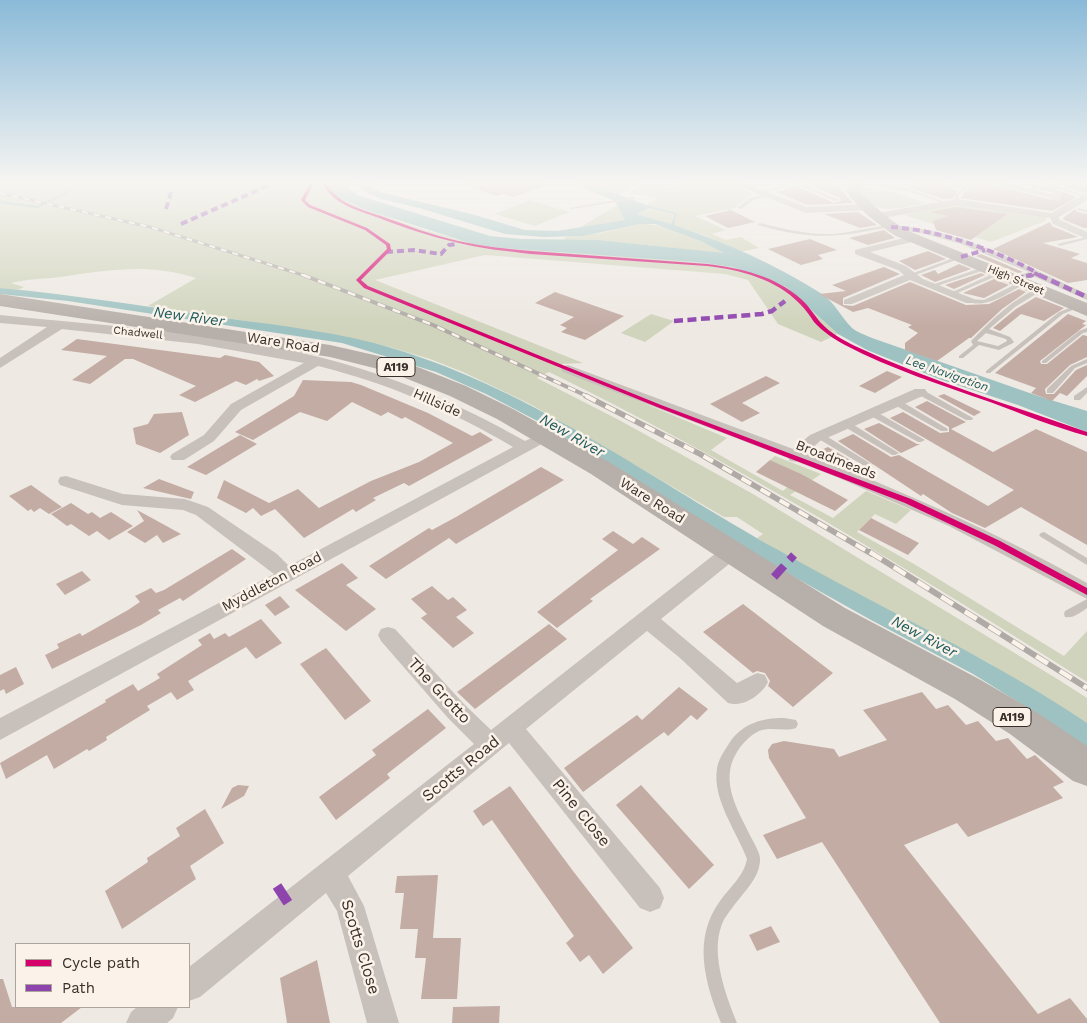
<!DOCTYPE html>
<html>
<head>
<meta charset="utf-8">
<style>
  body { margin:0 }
  #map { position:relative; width:1087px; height:1023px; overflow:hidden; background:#eee9e3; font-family:"Work Sans",sans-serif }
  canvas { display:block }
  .legend { position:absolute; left:15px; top:943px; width:175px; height:65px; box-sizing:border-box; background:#fbf3ea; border:1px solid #ada49d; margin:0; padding:6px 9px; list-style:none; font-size:15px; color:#392e29 }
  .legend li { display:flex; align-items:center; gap:10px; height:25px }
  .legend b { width:25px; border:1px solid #ada49d }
</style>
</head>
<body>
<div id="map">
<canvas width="1087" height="1023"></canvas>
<ul class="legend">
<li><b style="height:6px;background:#d6006c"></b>Cycle path</li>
<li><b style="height:6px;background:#8e44ad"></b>Path</li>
</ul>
</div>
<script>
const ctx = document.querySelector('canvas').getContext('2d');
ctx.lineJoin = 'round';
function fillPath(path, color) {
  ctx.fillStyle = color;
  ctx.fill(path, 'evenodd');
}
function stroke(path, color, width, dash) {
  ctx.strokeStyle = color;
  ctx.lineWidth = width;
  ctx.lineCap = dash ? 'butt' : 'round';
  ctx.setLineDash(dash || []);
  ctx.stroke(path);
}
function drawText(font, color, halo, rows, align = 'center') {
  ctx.font = font + ' "Work Sans",sans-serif';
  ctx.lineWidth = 5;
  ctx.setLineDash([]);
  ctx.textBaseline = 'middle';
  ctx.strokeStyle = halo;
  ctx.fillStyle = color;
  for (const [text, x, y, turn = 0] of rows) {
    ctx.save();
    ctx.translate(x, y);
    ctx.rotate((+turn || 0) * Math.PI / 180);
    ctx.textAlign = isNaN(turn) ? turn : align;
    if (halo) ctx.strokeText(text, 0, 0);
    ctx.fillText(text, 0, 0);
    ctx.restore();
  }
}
fillPath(new Path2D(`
  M0,183H327L333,195C387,218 443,239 501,248L696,262L733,267L786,287L838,334L821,342L778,324L748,280L725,274L485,255L375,280L583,363L563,364L558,367L727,438L711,450L783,491L801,475L770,460L775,456L821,474L790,495L833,518L866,491L911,510L896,524L875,514L857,532L914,564L1064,656L1087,631V682C912,571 736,463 549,372L537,378L619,420L753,494L1059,680L1087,698V727L989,663L807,569L757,538L763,534L737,517H724L530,404L463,372L430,359L393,348L324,333L148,306L196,278C148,263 108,270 60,277C43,279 27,279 11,283L24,287L18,290L0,288Z
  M588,183H639L619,195Z
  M681,183H729L753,193L735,208L695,216L726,230L712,234L726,240L741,237L759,248L740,252L704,235L673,225L677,213L646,205L657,198L629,193L644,184L674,188Z
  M859,187L893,192L926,203C898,208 874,219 859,187Z
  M530,200L569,212L535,226L495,214Z
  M954,204L1047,217L1045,221L991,242L904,215Z
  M617,205L626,220L579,228Z
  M649,208L674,214L675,216L671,224L636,214Z
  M640,224C662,223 708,239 724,254L636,244L563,240L566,237L600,233Z
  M651,314L674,321L645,342L621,333Z`), '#d0d4bc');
fillPath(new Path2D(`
  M327,183H351L348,188L357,195L490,236L522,239L597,240L724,253L701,241L655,224H640L583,236L544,237L505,234L419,208L382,199L363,191L357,183H371L370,185L380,192L475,215L525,230L557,231L625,220L615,201L571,183H588L646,205L677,213L674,225C725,242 777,265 822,294C835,303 841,317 852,328C858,333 866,335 872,338L1041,397L1087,411V432L1018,405L939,379L867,350L838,334L786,287L733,267L696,262L501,248L473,244L367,210L333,195ZM649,208L674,214L675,216L671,224L637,214Z`), '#9ec2c1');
stroke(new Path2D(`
  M0,202L37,207L86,183`), '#9ec2c1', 2.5);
fillPath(new Path2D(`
  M0,288C75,295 150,307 225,318C282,326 339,332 395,349C534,391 654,481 780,551C882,609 989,657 1087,723V747L1079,743L1031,710L973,674L871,620L764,560L545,425L486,394L436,372L342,343L68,301L0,294Z`), '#9ec2c1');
fillPath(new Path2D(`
  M466,183H548V185L513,197L503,194L497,196L466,186Z
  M805,183H815L819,186L824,183H835L853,203L807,205L776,192L796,186L834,203L841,201L840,198Z
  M912,183H930L958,190L953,198L943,199L909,187Z
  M953,183H986L1052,200L1057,196L1056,193L1038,189L1039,183L1077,197L1052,211L960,198L969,187Z
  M1054,183H1087V192L1084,193Z
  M956,207L1007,214L971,240L936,230L933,221L948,216L930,212Z
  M1075,209L1077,212L1087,214V228H1084L1062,219Z
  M731,210L755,222L728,228L705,216Z
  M858,212L877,225L860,228L824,214Z
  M1050,222L1052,226L1078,237L1043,243L1080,254L1071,258L1087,263V280L1068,283L993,249Z
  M884,230L895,238L868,245L849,238Z
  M810,239L837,250L818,255L823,259L801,265L768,249Z
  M928,251L946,259L915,270L899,261Z
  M981,254L1023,272L1018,273L976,256Z
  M959,264L971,269L935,282L921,275L935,270L938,274Z
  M884,267L900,274L843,298V305L853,306L910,282L966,305L989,304L1019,289L1026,292L1002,309L971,338H969L937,361L905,350V343L918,333L908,327L912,325L868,308L853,312L819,294L846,291L832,285Z
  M981,273L985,275L954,289L945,285Z
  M994,279L1009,285L984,298L963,293Z
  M555,292L624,316L585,340L561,332L567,328L560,325L574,317L535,303Z
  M1036,297L1064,308L1044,321L1021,314L1000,331L993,328L1016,309Z
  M1068,314L1086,321L1082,324L1086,325L1040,361L1041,364H1047L1083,335L1087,336V357L1070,365L1045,389L1046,394H1054L1076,370L1087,365V376L1067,396L1060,393L1052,401L1031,393L1036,388L995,373Z
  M77,339L220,358L225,355L259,362L274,376L259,381L257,379L246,385L236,381L195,402L179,395L196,386L133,359H125L90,384L72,380L107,356L61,350Z
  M887,371L902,377L875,393L859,386Z
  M766,376L780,383L742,403L760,413L742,422L710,404Z
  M303,380L351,382L361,385L428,413L472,436L480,432L493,440L409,486L404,483L373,498L376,500L356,512L353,509L304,538L275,509L261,516L253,508L246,513L217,498L224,480L269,503L298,489L319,508L371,481L419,462L453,443L405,417L402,419L388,412L381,416L352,402L327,421L300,412L253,440L235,432L294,396Z
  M944,394L981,412L974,416L938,396Z
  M927,401L966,422L951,429L993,452L1036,429L1087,452V545L1021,507L985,528L952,513L923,494L921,496L838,441L853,434L891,457L899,455L988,506L1014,490L890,418L903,412L940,433L949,432V427L915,407Z
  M182,412L189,435L160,453L136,444L133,428L148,424L154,414Z
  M879,423L917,444H920L901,453L864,429Z
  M240,435L257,444L206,475L187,467Z
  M828,447L865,469L858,472L850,469L821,450Z
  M770,460L801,474L848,500L835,511L756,472Z
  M541,467L564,480L456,544L449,538L386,579L369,566L429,528L432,530L456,517Z
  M159,479L194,492L191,499L143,488Z
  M31,485L62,507L49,514L40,508L34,512L31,509L28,511L9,496Z
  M71,503L88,514L92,512L100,518L111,512L133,526L109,540L97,531L89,536L71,524L67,526L51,514Z
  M137,510L150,517L181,534L163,543L157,535L145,543L127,532L144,521Z
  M871,518L919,543L908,555L859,530Z
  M613,531L633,544L642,537L660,549L590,599L593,601L557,628L537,612L618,550L602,539Z
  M232,549L246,559L183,601L180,598L158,610L161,613L141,625L52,669L45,655L59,648L57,644L80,633L82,636L128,610L140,602L135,596L151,588L156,593L164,590Z
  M342,563L358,578L346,585L376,609L346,631L295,590Z
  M82,571L91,580L65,595L56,584Z
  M432,586L448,600L453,597L467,610L456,617L474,633L453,648L421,618L427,614L411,599Z
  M280,596L290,607L275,616L265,605Z
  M743,604L833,673L793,707L768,686L770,681L765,673L757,671L753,673L703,632Z
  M261,619L282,643L256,659L246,647L188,681L194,690L177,700L171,692L147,706L150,710L106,737L107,740L89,751L87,749L54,769L47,755L6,779L0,763L106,702L105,700L133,684L138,691L160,678L157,674L202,645L198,640L210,633L214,639L225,633L229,637Z
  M549,624L567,639L475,709L457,692Z
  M326,648L371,701L345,720L300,664Z
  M16,667L24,684L6,694L4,689L0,691V675Z
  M679,687L708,709L697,720L691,715L668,736L664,732L583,792L564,768L637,715L642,720Z
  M922,692L936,709L948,705L966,725L978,721L996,741L1008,738L1027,759L1035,755L1064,782L1053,787L1063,798L968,837L957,823L904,845L1038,1014L1070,998L1087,1019V1023H940L822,842L777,859L763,835L806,818L769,758L768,750L772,744L784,741L834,749L839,757L887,740L863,710Z
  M428,709L446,728L387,774L390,778L336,820L319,797L376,755L372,750Z
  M238,785L249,786L244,796L221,809L232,788Z
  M641,785L714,865L689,889L616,805Z
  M510,786L573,871L633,948L603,974L589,955L580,962L566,943L574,936L557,912L492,820L483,826L473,811Z
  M205,809L224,843L190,866L196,879L122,929L105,891L148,862L147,858L180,836L176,828Z
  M438,875L433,938H461L457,999H421L426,958H415L418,929H400L404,893H395L397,876Z
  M771,926L780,942L757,951L749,935Z
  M317,960L330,1023H287L280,978Z
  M0,979H3L12,1007H82L61,1023H0Z
  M500,1006L499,1023H452L453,1007Z`), '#c3aca4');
stroke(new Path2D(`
  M1052,195L1066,198`), '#cac4be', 9, [9, 5]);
fillPath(new Path2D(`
  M791,183H800L839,200L835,201L796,184L760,194L758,193Z
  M817,183H822L820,184Z
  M932,183H943L967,188L959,195L958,202L956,203L954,202L955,195L962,189Z
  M1041,183H1048L1087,196V198Z
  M1034,184L1038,185L1034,191H1030Z
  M884,185L910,189L948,203L946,204L907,191L882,187Z
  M765,194L767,196L754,200L741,209L737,208L750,198Z
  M633,197L635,199L572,209L570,208Z
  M1079,208L1087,210V212L1077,210V209Z
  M760,223C784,229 809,235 834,234C853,232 871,227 889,225L891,226C885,229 876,229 869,231C826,239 800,237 758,225V224Z
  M1087,237V239L1060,246L1057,244Z
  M959,256L964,257L913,276L908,275Z
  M986,266L989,268L988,269L934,287L929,286Z
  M999,271L1002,273L1001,274L953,295L948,294Z
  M1022,281L1025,283L1024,284C1008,293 985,310 967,301L970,299L984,300Z
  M1039,288L1041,289V291L1015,307L989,329L1010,337L1014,342L1013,343L999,350L979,345L963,358H959V356L973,345L971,341L972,340C991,321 1013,298 1039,288ZM986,333L1006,339L1007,341L998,346L977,341Z
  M1077,305L1082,306L1063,314L990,373H986V371L1059,312Z
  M1087,328V332L1083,333L1046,363H1042V361L1079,331Z
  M1087,359V363L1075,368L1053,393H1047V389L1071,366Z
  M1087,387V393L1080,400H1074V396Z
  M917,390H923L973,418L972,420H966L917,394Z
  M893,400H899L948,429L947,431H941L893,404Z
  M869,411H875L925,440L921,442H918L869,415Z
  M843,422H849L899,453L895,455H892L843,426L842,424Z
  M817,434H823L873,465L869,467H866L817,438L816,436Z
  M1044,532L1087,558V565L1041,537L1039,535L1041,533Z
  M1087,599V608C1081,612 1073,619 1065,617L1064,614L1065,611Z
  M784,718L796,720L798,724L796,728C784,732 771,726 759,731C749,736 742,744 737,752C718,782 740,814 753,841C756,847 761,855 760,862C758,879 745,891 735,904C730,911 723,919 721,927C711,956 726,996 737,1023H721C705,983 692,939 720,901C730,887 744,876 747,859C737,832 712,799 717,769C718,759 725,750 730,742C743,723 763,718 784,718Z`), '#c8c1bb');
fillPath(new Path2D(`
  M891,225C962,229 1025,266 1087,294V300L1035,277L1012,281V277L1029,272L961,244L921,233L888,229V225Z`), '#c8c1bb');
fillPath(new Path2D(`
  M731,183H743L807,207L868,204L873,207L868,210L806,213Z
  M988,183H1005L1056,195L1052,198Z
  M1087,194V200L1059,217L1060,220L1087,232V239L1053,224L1050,218L956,205L878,219L873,216L878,213L956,199L1052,213L1067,203Z
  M912,236L917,239L916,241L870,252L906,266L923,279L974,299V303H966L910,280L852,304H844V300L904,275L898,270L855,254V250Z
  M0,315C106,326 215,332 319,357C391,375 460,404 525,441L544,432L552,437L549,440L0,740V718L274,574L196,515L183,510L122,505L60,485L58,481L60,477L66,476L123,494L185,499L208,507L277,554L289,566L513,447C452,411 387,383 318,366L241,410L214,441L184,460H172L170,457L172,454L204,435L231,404L304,363L198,344L62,329L0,368V358L47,327L0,323Z
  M568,365L793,449L810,435L915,389H925L927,392L925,395L820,441L806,454C903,491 996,532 1087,583V599L949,526L839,478L798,462L790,461L788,458L563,372L561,369L563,366Z
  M732,545L739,546L741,551L739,556L661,619L737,683L757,673L765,675L768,682C762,695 742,708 728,703L680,658L647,631L526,729L660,888L664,898L660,908L650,912L640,908L509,743L348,876L364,906L399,1023H367L337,911L326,893L200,997L189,1001V967L474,744L448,718L381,641L378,635L381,629L388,627L395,629L464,704L491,730L725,546Z
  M137,1007H178L173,1018L167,1023H126L131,1012Z`), '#c8c1bb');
fillPath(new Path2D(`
  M850,183H864L860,191C873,206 889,219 906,230L1087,303V316L896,236C877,224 859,210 846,191Z
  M0,294L330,345L405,362L466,386L513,409L609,462L845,608L979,679L1036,712L1087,746V786L1073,781L1010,734L955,699L823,626L591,474L497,419L450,396L390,372L330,357L0,306Z`), '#b7afaa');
const railFar3 = new Path2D(`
  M0,193L150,227L306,276`);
const railFar2 = new Path2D(`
  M303,275L433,325L589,397`);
const railFar1 = new Path2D(`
  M586,396L700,454L872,554`);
const rail = new Path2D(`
  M870,552L1087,688`);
stroke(railFar3, '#afaaa6', 3);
stroke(railFar2, '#afaaa6', 4);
stroke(railFar1, '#afaaa6', 5.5);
stroke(rail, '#afaaa6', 6);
stroke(railFar3, '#fbf3ea', 2, [6]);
stroke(railFar2, '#fbf3ea', 2.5, [8]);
stroke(railFar1, '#fbf3ea', 4, [11]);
stroke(rail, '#fbf3ea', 4.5, [14]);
stroke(new Path2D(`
  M166,209L171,192
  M181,224L274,183
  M891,227C939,230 992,249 1034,271L1032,275L1026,276
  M386,252L413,250L441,254L449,245L457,244
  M961,257L985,250
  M1034,273L1041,276`), '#8e44ad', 4, [7, 4]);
stroke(new Path2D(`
  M1039,275L1087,297
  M1015,279L1032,275
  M674,321L762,314L772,311L785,301`), '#8e44ad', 4.5, [9, 4.5]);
stroke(new Path2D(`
  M774,577L794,555`), '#8e44ad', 8, [15, 8]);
stroke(new Path2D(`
  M277,886L290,906`), '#8e44ad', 10, [20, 10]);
fillPath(new Path2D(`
  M308,183H312V187L305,200L310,205L367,228L390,244L391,250L361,280L368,286L661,405L911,499L1000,541L1087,588V595L994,545L905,503L657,407L364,288L356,280L387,249L386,245L365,230L308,207L301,200L308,187Z
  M322,183H326C337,203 360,209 381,216C406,225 431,235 458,241C482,246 506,249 531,251L707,264C741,268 775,276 801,299C809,306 814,315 821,323C830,333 843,340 855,346C930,381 1010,405 1087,432V436C1054,427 1022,414 990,402C941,385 891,369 845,345C834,339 823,332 814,322C810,316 806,310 800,304C776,279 741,270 707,266L531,254C507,251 482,249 459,243C432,237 405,228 379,218C357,210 334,205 322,183Z`), '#d6006c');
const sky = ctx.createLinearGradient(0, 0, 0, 326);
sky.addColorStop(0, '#8abad8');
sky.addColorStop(0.56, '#f7f5f2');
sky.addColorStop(1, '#f7f5f200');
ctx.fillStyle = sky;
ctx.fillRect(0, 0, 1087, 326);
drawText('11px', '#392e29', '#fbf3ea', [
  ["High Street",1016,280,23],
  ["Chadwell",138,333,6]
]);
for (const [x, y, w] of [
  [396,367,38],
  [1012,717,38]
]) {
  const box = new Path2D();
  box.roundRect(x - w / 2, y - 9.5, w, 19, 4);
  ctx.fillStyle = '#fbf3ea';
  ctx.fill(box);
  stroke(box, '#392e29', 1);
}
drawText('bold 12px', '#392e29', null, [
  ["A119",396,367],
  ["A119",1012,717]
]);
drawText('italic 12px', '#1d5a5d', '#fbf3ea', [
  ["Lee Navigation",947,374,19]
]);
drawText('14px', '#392e29', '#fbf3ea', [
  ["Ware Road",283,343,9],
  ["Hillside",437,403,24],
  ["Broadmeads",836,460,21],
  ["Ware Road",652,501,32],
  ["Myddleton Road",272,582,-28]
]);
drawText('italic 15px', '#1d5a5d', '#fbf3ea', [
  ["New River",189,317,8],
  ["New River",572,436,30],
  ["New River",924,637,28]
]);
drawText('16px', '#392e29', '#fbf3ea', [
  ["The Grotto",439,691,47],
  ["Scotts Road",461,769,-39],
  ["Pine Close",581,813,51],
  ["Scotts Close",360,947,73]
]);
</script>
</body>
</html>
